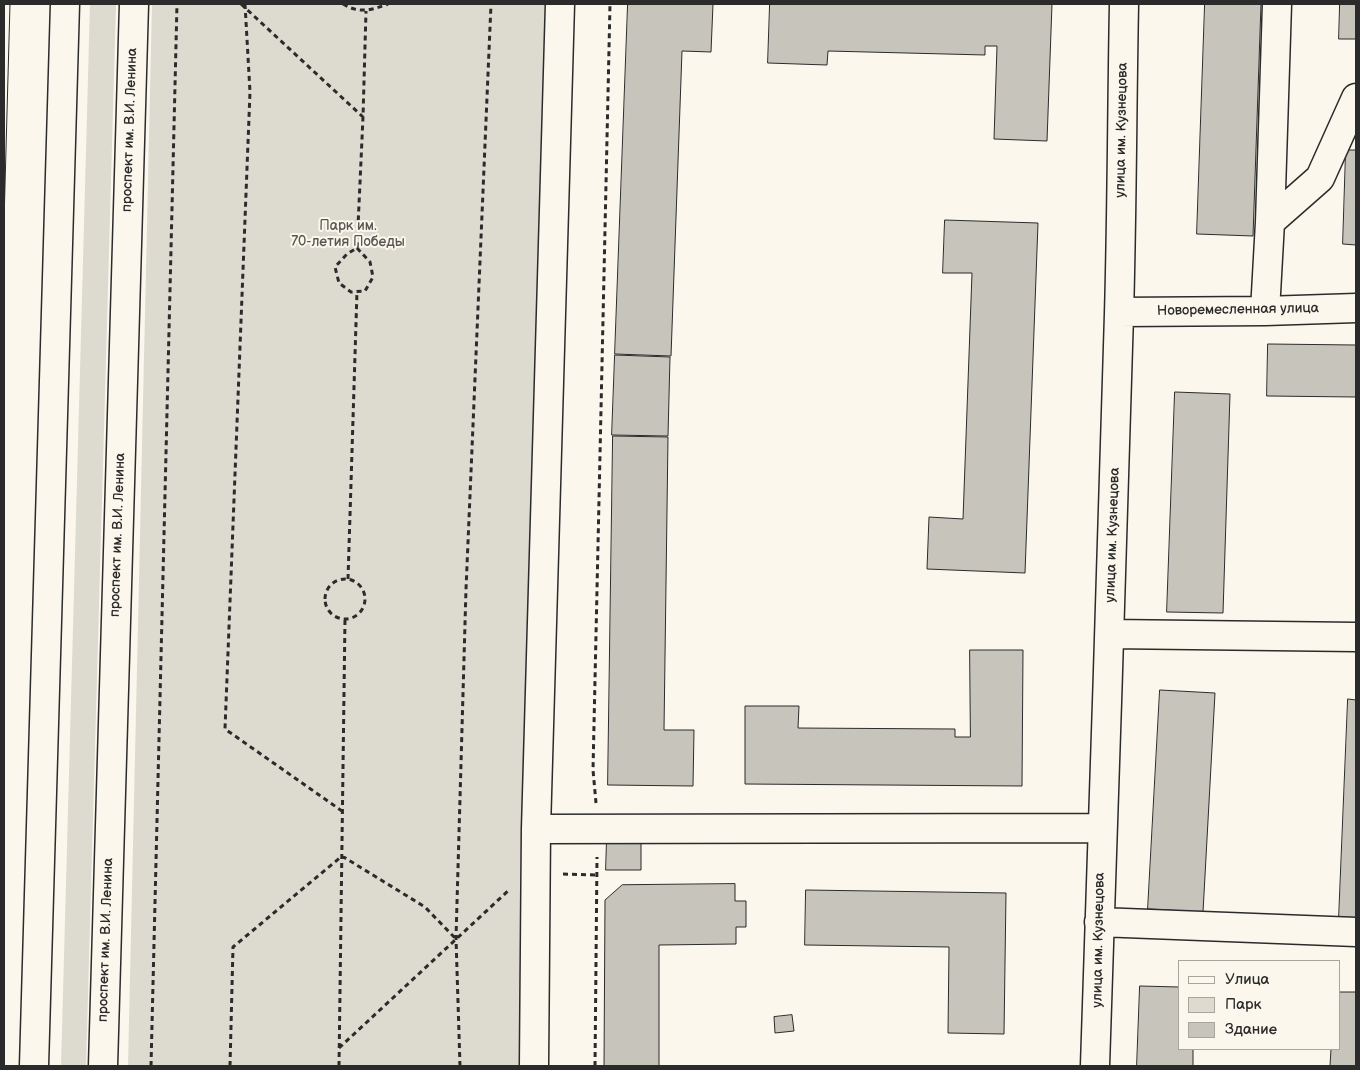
<!DOCTYPE html>
<html>
<head>
<meta charset="utf-8">
<style>
  body { margin:0 }
  #map { position:relative; width:1360px; height:1070px; overflow:hidden; background:#fbf7ec; font-family:"Balsamiq Sans",sans-serif }
  canvas { display:block }
  .frame { position:absolute; inset:0; border:5px solid #2b2b2b; pointer-events:none }
  .legend { position:absolute; left:1178px; top:960px; width:162px; height:90px; box-sizing:border-box; background:#fbf7ec; border:1px solid #a8a59f; margin:0; padding:6px 9px; list-style:none; font-size:15px; color:#2b2b2b }
  .legend li { display:flex; align-items:center; gap:10px; height:25px }
  .legend b { width:25px; border:1px solid #a8a59f }
</style>
</head>
<body>
<div id="map">
<canvas width="1360" height="1070"></canvas>
<div class="frame"></div>
<ul class="legend">
<li><b style="height:6px;background:#fbf7ec"></b>Улица</li>
<li><b style="height:14px;background:#dddad0"></b>Парк</li>
<li><b style="height:14px;background:#c7c4bc"></b>Здание</li>
</ul>
</div>
<script>
const ctx = document.querySelector('canvas').getContext('2d');
ctx.lineJoin = 'round';
function fillPath(path, color) {
  ctx.fillStyle = color;
  ctx.fill(path, 'evenodd');
}
function stroke(path, color, width, dash) {
  ctx.strokeStyle = color;
  ctx.lineWidth = width;
  ctx.lineCap = dash ? 'butt' : 'round';
  ctx.setLineDash(dash || []);
  ctx.stroke(path);
}
function drawText(font, color, halo, rows, align = 'center') {
  ctx.font = font + ' "Balsamiq Sans",sans-serif';
  ctx.lineWidth = 4;
  ctx.setLineDash([]);
  ctx.textBaseline = 'middle';
  ctx.strokeStyle = halo;
  ctx.fillStyle = color;
  for (const [text, x, y, turn = 0] of rows) {
    ctx.save();
    ctx.translate(x, y);
    ctx.rotate((+turn || 0) * Math.PI / 180);
    ctx.textAlign = isNaN(turn) ? turn : align;
    if (halo) ctx.strokeText(text, 0, 0);
    ctx.fillText(text, 0, 0);
    ctx.restore();
  }
}
fillPath(new Path2D(`
  M90,4H116L86,1066H61Z
  M152,4H555L530,1066H128Z`), '#dddad0');
const building = new Path2D(`
  M628,4H713L711,52L682,51L671,356L615,354Z
  M770,4H1052L1047,141L994,139L997,46H985V55L828,51L827,65L768,63Z
  M1205,4H1261L1253,236L1197,234Z
  M1340,4H1356V39H1339Z
  M1346,150H1356V245L1343,244Z
  M945,220L1038,223L1025,573L927,569L929,517L963,519L972,273H943Z
  M1268,344L1356,345V397L1267,396Z
  M615,355L670,357L668,436L612,435Z
  M1175,392L1230,394L1223,613L1167,612Z
  M613,436L668,437L664,730H694L693,786L608,785Z
  M970,650H1023L1022,786L745,784V706H799L798,728L955,729V737H970Z
  M1160,690L1215,693L1203,912L1148,909Z
  M1348,699L1356,700V919L1339,918Z
  M607,838H641V870H606Z
  M735,884V901H746V927H736V944L659,945V1066H604L605,900L622,885Z
  M806,890L1006,893L1004,1034L948,1033L949,947L805,945Z
  M1140,986L1179,987V1049H1193V1066H1137Z
  M1339,992H1356V1066H1330L1331,1049H1339Z
  M792,1015L794,1031L775,1033L774,1017Z`);
fillPath(building, '#c7c4bc');
stroke(building, '#2b2b2b', 1);
const minor = new Path2D(`
  M1270,222L1277,4
  M1265,311L1270,222L1320,178L1356,98
  M1119,312L1265,311L1356,308
  M1110,634L1356,637
  M536,829L1102,828
  M1099,922L1356,932
  M534,1066L536,829L560,4
  M1095,1066C1102,815 1113,565 1119,314C1122,210 1122,107 1124,4`);
const major = new Path2D(`
  M34,1066L65,4
  M103,1066L134,4`);
stroke(minor, '#2b2b2b', 31);
stroke(major, '#2b2b2b', 31);
stroke(new Path2D(`
  M241,4L363,117
  M245,4L250,92L225,729L342,811
  M343,4C359,14 372,10 388,4
  M357,248L370,262L373,277L365,291L351,292L339,283L335,267L347,254L357,248L363,117L366,11
  M348,579L357,291
  M325 599a20 20 0 1 1 40 0a20 20 0 1 1-40 0Z
  M596,803L593,770L610,4
  M563,874L597,875
  M339,1048L509,890
  M151,1066L177,4
  M230,1066L233,947L342,856L425,907L455,938
  M339,1066L345,619
  M460,1066L456,938L466,589L491,4
  M595,1066L597,857`), '#2b2b2b', 3, [5, 4]);
stroke(minor, '#fbf7ec', 28);
stroke(major, '#fbf7ec', 28);
stroke(new Path2D(`
  M4,222L10,4`), '#2b2b2b', 1);
drawText('14px', '#2b2b2b', '#fbf7ec', [
  ["проспект им. В.И. Ленина",130,130,-88],
  ["улица им. Кузнецова",1122,130,-89],
  ["Новоремесленная улица",1238,310,-1],
  ["проспект им. В.И. Ленина",118,535,-88],
  ["улица им. Кузнецова",1113,535,-88],
  ["проспект им. В.И. Ленина",106,940,-88],
  ["улица им. Кузнецова",1099,940,-89]
]);
drawText('14px', '#585754', '#fbf7ec', [
  ["Парк им.",348,226],
  ["70-летия Победы",348,242]
]);
</script>
</body>
</html>
